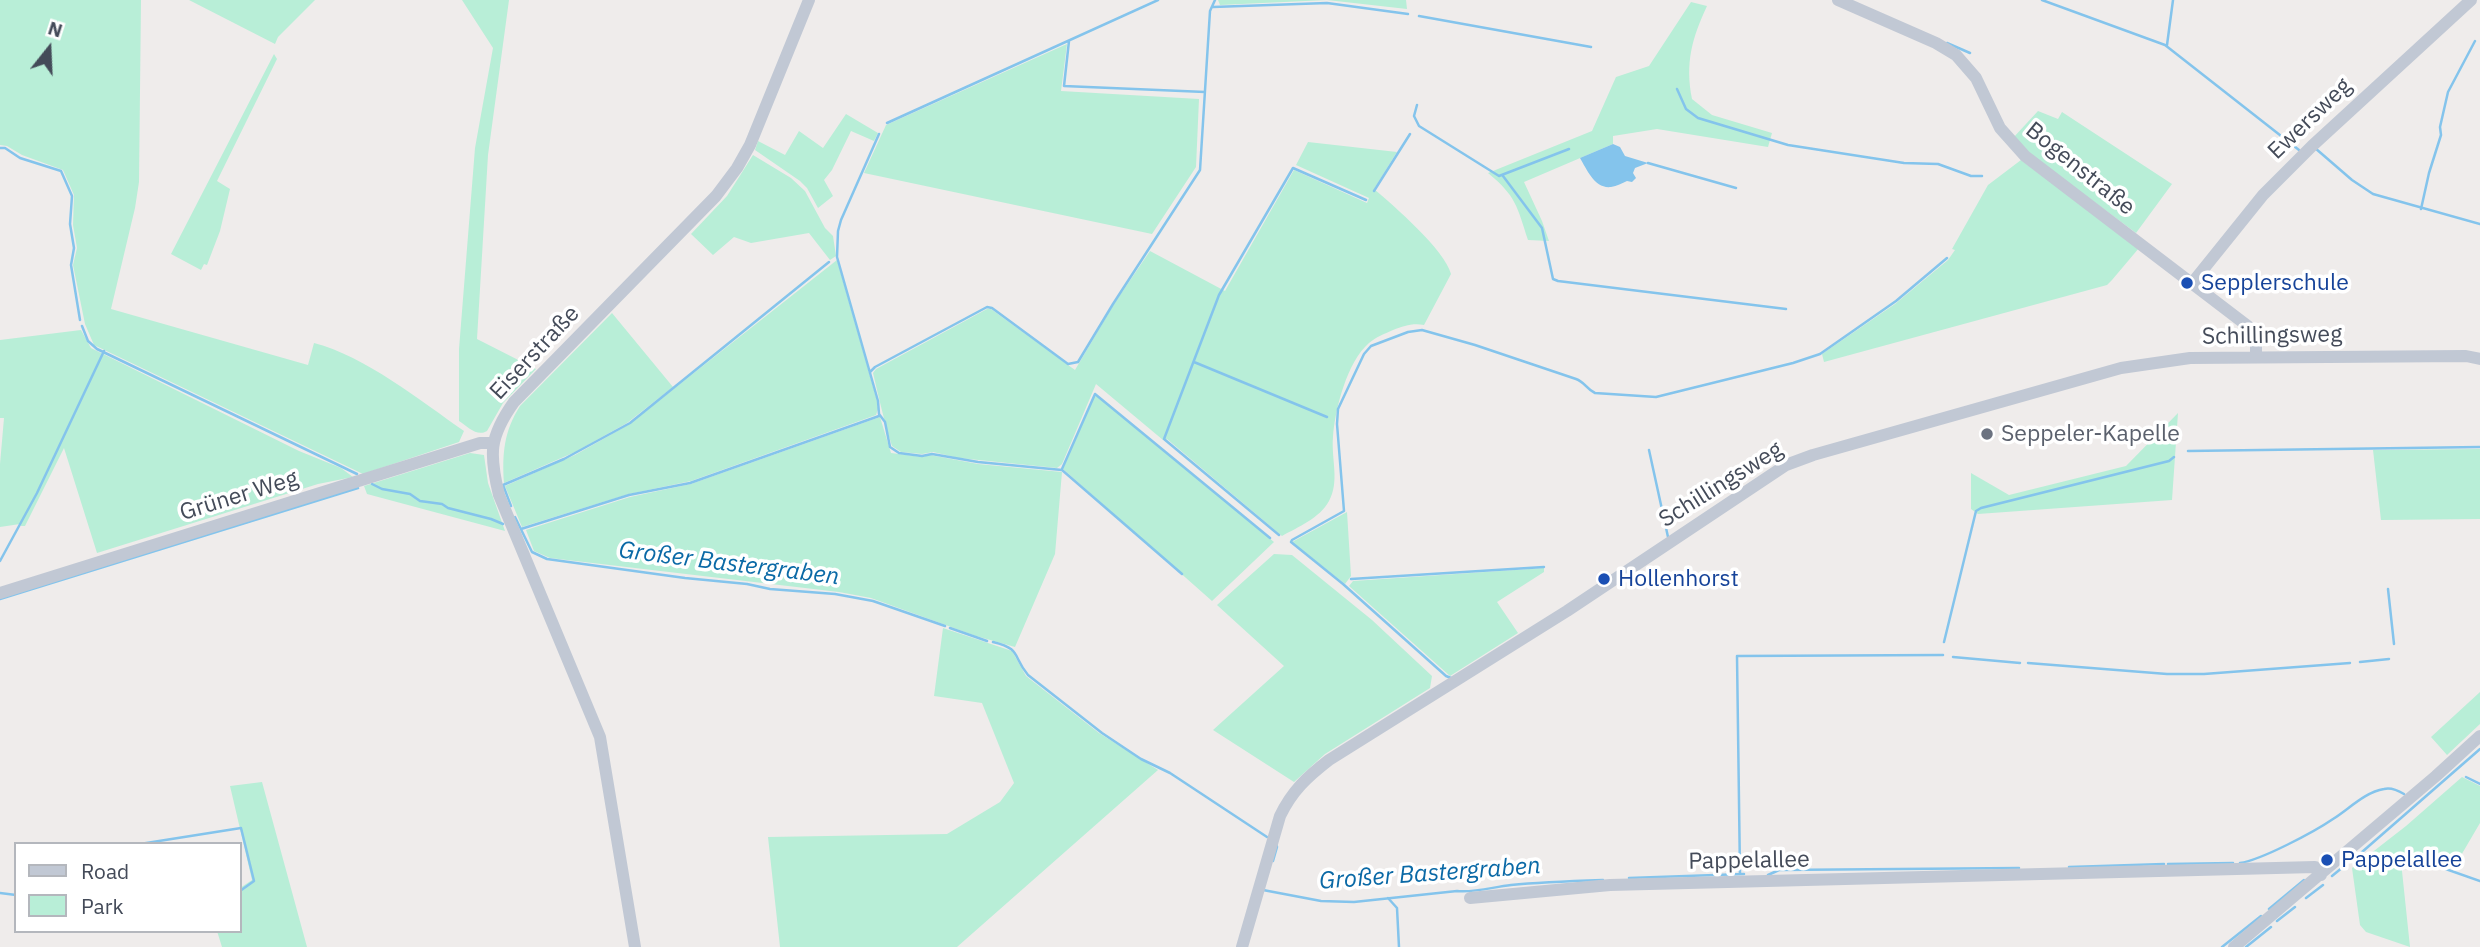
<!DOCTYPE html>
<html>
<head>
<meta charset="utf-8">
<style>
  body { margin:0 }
  #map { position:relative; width:2480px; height:947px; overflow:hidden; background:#efeceb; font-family:"IBM Plex Sans",sans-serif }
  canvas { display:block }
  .legend { position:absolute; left:14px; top:842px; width:228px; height:91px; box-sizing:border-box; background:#fff; border:2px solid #b4b7bd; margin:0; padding:9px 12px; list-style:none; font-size:21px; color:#444b59 }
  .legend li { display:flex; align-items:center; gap:14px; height:35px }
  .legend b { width:35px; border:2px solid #b4b7bd }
  .north { position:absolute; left:14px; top:14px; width:70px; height:70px; -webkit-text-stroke:5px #fff; paint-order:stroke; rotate:18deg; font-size:19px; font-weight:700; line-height:28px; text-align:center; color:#444b59 }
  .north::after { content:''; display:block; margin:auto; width:24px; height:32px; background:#444b59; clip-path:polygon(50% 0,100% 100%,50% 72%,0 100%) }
</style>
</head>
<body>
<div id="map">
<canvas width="2480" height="947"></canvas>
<ul class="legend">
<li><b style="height:9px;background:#c1c8d4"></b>Road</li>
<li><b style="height:19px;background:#b8eed7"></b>Park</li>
</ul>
<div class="north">N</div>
</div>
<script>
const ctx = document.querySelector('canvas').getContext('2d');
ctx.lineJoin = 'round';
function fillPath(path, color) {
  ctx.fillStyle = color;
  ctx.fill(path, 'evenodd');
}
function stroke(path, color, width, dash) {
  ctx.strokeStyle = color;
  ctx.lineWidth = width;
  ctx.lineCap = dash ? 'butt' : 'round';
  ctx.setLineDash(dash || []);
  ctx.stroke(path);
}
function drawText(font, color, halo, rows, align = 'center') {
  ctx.font = font + ' "IBM Plex Sans",sans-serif';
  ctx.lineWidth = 7;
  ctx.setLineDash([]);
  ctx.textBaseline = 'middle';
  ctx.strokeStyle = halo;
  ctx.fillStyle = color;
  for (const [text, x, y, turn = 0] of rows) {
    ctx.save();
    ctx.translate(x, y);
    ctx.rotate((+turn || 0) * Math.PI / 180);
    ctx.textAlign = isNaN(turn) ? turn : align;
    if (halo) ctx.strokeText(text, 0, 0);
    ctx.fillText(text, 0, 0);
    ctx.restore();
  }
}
fillPath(new Path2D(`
  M0,0H141L139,182L135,208L111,309L308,365L314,343C365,356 421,401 464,431L459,442L363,474L94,345L85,324L73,265L77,248L73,225L74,195L63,170L22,155L7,146L0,145Z
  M189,0H315L278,37L275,44Z
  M462,0H509L488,155L477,339L536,369L503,403L487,431C477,437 468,427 459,421V349L475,148L493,48Z
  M1218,0H1406L1407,9L1327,0L1220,5Z
  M1691,2L1707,6C1692,38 1685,63 1692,99L1712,115L1772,133L1768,147L1657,129L1613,136V144L1524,182L1542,221L1549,241L1528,240C1517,206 1516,196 1488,173L1592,131L1616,77L1649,66Z
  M1067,44L1061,91L1199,99L1196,167L1152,234L864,173L886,125Z
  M274,54L277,59L217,181L230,189L220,231L207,265L204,264L201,270L171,254Z
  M2038,111L2058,119L2062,112L2172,184L2136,233L2027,152L2013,138Z
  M846,114L878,133L874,141L851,131L832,170L824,180L833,196L818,208L807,188L800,181L755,150L758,141L785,155L799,131L823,148Z
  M1308,142L1397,152L1374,189C1394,206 1445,250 1451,274L1424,325C1412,323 1404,326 1393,330C1384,334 1376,337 1369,343C1347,362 1335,409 1333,437C1331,459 1340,481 1329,501C1320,518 1298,527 1282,536L1167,439L1163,440L1096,384L1062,464L1057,468L959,458L933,452L922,454L901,452L892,446C884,421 879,398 873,373L876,369L987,309H991L1075,370L1114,304L1150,251L1225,291L1294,170L1367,203L1369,198L1296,165Z
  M753,155L791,178L805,191L825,228L833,236L836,256L830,260L809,233L751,243L734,237L713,255L691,234L727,196Z
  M2021,160L2139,248L2112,280L2107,285L1824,362L1822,354L1895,304L1948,260L1955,250L1952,249L1988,185Z
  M837,260L877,401L878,409L876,415L691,481L629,494L522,527L505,486L575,455L628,425Z
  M612,313L673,387L627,423L575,452L504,483C502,454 504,431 520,406Z
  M81,330L91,348L299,451L341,468L353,477L318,484L97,553L64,448L25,526H21L20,524L0,527V464L4,418H0V340Z
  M1097,396L1274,542L1212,601L1063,469L1093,397Z
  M2178,413L2172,500L1978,514L1971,509V473L2009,495L2126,466Z
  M880,417L891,453L922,457L930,455L978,464L1062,472L1055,554L1015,647L976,636L871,598L839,592L550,558L534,551L526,530L630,497L691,484Z
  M2480,449V519L2381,520L2373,450Z
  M470,453L484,455L488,483L505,531L367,494L364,486Z
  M1347,512L1351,576L1345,584L1292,542Z
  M1274,554L1292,555L1372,620L1432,676L1430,688L1325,754L1294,782L1213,730L1284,666L1217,605Z
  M1544,568V572L1497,602L1518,633L1450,676L1349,586L1353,581Z
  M943,628L1012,651L1026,676L1099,733L1158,770L957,947H780L768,837L947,834L1000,802L1014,783L982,703L934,696Z
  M2480,692V724L2447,755L2431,737Z
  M2462,777L2480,786V823L2453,869L2400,852L2410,947L2366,932L2360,925L2352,868L2406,826Z
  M262,782L307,947H222L217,931H240V888L252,880L230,786Z`), '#b8eed7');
fillPath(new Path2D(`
  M1613,144L1620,147L1625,156L1648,163L1635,168L1633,173L1636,178L1632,182L1627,181C1622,183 1617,186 1611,187C1595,189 1587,170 1580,158Z`), '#84c4ec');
stroke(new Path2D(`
  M2042,0L2165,45L2299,150
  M1213,7L1327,3L1408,14
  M1419,16L1591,47
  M1069,41L1064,86L1205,92
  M1947,43L1970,53
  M2167,45L2173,0
  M1677,89L1686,109L1698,118L1788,145L1904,163L1938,164L1971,176H1982
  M1417,105L1414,116L1419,126L1499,176L1569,149
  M887,123L1158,0
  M879,134L841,220L838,231L837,257L878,401L879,414L885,422L890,447L899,453L922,456L932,454L978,462L1062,470L1182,574
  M0,148H5L20,158L61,171L72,196L70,224L74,248L71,265L80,320
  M2315,148L2352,180L2373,194L2480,224
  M1648,163L1736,188
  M1503,176L1542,228L1553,279L1558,281L1786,309
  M1374,191L1410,134
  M2421,209L2429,173L2441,135L2440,127L2448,92L2475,41
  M82,326L88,341L97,349L357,474
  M1194,362L1327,417
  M870,372L875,367L987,307L992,308L1068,364L1078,362L1113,304L1200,170L1210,11L1215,0
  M1649,450L1668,537
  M2188,451L2480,447
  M1062,469L1095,394L1270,538
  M372,484L382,489L410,494L420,501L442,504L448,508L491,519L503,524
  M511,506L503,485L564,459L630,423L829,262
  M515,517L532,552L547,559L685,578L747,584L770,589L835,594L873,601L945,626
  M521,529L629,495L690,483L879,416
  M1279,535L1164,439L1219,295L1293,168L1366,200
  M0,561L37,493L104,351
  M1351,579L1544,567
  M2388,589L2394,644
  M0,599L358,488
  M950,628L987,641
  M993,642C1022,649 1012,656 1028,675L1102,733L1141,759L1170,773L1267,837
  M1944,642L1976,511L1981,508L2169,461L2174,457
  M1953,657L2020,663
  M2360,662L2389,659
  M2028,663L2167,674H2204L2350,663
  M1451,678L1446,676L1343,584L1291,542L1292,540L1344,511L1337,424L1338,409L1364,354L1371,346L1408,332L1422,330L1475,345L1576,379C1585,382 1586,389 1595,393L1656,397L1793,363L1820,354L1896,301L1947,258
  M2466,777L2480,784
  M140,844L241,828L254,881L240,891
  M2403,854L2480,881
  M2354,859L2480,749
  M1273,861L1277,847L1276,844
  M2240,863C2261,860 2314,832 2333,819C2349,809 2365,792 2384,789C2391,787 2399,791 2404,794
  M2168,864L2233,863
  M2069,867L2164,864
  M1740,874L1737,656L1943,655
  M1768,875L1779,870L2019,868
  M2332,876L2343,867
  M1629,878L1744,874
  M1263,890L1321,901L1354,902L1457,891C1474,893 1493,887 1511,885C1541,882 1572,881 1603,880
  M0,893L16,895
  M1388,898L1397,908L1399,947
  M2306,898L2323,885
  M2269,909L2304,880
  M2277,921L2295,907
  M2222,947L2261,916
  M2246,947L2271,927`), '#84c4ec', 2.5);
stroke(new Path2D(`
  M1838,0L1936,43L1956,55L1976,78L2000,128L2025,156L2249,327L2256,341V357
  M2193,282L2263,195L2312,146L2471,0
  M0,593L480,443H492
  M1470,898L1610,885L2315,867L2321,875
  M635,947L600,737L499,495C489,454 489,437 514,402L716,196L737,168L750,145L809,0
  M1242,947L1280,816C1292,791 1307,777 1329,760L1567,611L1786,465L1813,455L2121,368L2190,358L2466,356L2480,359
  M2234,947L2436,776L2480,736`), '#c1c8d4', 12);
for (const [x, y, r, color] of [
  [2187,283,7,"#1a4fb4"],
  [1987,434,7,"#6b7280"],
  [1604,579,7,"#1a4fb4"],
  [2327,860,7,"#1a4fb4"]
]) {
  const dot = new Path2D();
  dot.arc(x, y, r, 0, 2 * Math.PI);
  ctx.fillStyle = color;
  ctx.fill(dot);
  stroke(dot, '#fff', 2.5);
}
drawText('23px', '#444b59', '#fff', [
  ["Ewersweg",2310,119,-44],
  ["Bogenstraße",2080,169,39],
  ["Schillingsweg",2272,336,-1],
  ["Eiserstraße",535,353,-47],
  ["Schillingsweg",1721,485,-32],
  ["Grüner Weg",239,496,-17],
  ["Pappelallee",1749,861,-1]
]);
drawText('23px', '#164399', '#fff', [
  ["Sepplerschule",2201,283],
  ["Hollenhorst",1618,579],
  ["Pappelallee",2341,860]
], 'left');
drawText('23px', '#5b616d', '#fff', [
  ["Seppeler-Kapelle",2001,434]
], 'left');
drawText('italic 24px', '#0a69a6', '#fff', [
  ["Großer Bastergraben",729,564,7],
  ["Großer Bastergraben",1430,874,-4]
]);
</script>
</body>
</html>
